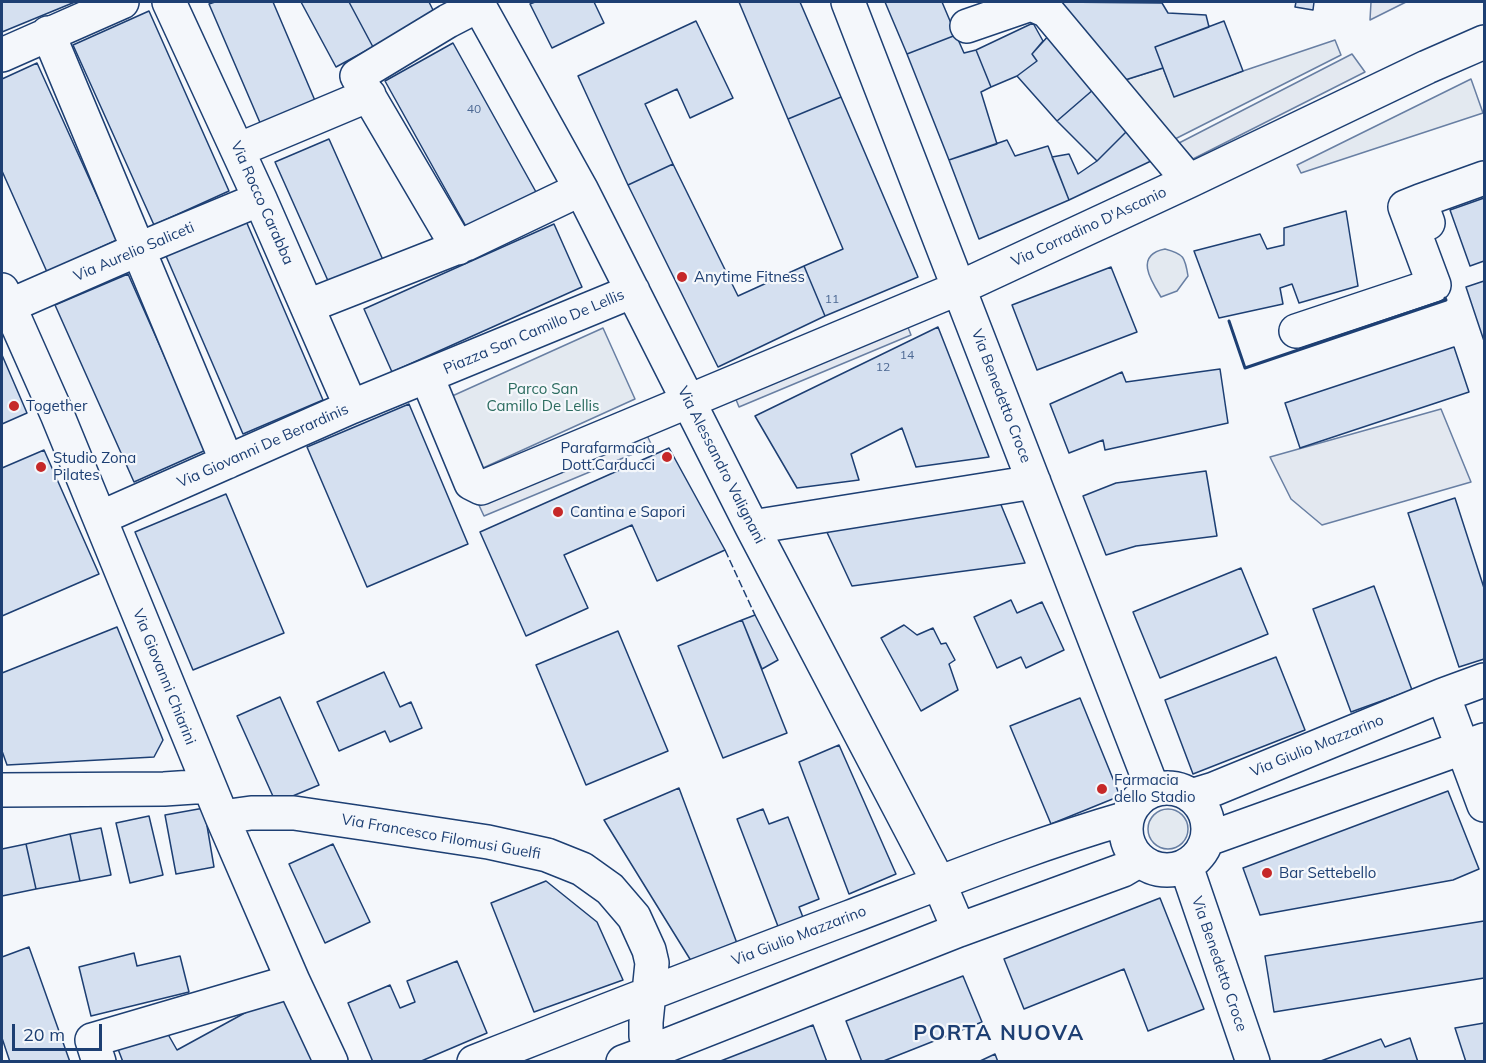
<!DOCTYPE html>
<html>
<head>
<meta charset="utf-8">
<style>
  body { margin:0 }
  #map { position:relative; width:1486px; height:1063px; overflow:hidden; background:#f4f7fb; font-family:Mulish,sans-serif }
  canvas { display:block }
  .frame { position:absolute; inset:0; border:3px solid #1d3f73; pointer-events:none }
  .scale { position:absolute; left:12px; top:1024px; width:90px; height:27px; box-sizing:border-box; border:3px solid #1d3f73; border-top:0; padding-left:8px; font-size:18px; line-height:21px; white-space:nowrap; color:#1d3f73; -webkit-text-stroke:4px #f4f7fb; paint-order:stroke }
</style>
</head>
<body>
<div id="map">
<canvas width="1486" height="1063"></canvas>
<div class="frame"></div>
<div class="scale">20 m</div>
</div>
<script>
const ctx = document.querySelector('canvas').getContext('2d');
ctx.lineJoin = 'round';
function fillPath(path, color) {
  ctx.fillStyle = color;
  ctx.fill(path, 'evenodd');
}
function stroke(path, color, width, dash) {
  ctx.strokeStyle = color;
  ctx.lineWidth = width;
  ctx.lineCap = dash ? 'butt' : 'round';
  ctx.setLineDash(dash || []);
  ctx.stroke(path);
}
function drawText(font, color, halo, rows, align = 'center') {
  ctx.font = font + ' Mulish,sans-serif';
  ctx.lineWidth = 4.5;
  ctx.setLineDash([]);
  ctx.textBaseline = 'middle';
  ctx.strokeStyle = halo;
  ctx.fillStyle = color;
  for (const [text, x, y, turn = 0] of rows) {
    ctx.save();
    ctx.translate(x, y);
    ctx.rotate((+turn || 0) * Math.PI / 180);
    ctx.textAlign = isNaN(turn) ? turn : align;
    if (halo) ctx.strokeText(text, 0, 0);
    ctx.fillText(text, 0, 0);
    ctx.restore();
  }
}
const green = new Path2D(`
  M1335,40L1341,55L1175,139L1125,80L1163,68L1174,96L1243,71Z
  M1471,79L1483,113L1301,173L1297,165Z
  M1165,249C1184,254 1185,257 1188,276L1177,291L1161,297C1151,281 1134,255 1165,249Z
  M603,328L635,399L483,468L450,397Z
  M1148 829a20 20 0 1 1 40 0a20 20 0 1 1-40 0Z`);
fillPath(green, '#e3e9f0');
stroke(green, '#687fa3', 1.5);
const parking = new Path2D(`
  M1371,2H1406L1370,20Z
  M1352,54L1365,72L1193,159L1179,143Z
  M907,325L911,335L739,407L735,397Z
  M1441,409L1471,482L1322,525L1291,499L1270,457Z
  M645,431L652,446L484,516L477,501Z`);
fillPath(parking, '#e3e8f0');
stroke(parking, '#687fa3', 1.5);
const building = new Path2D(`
  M2,2H75L2,32Z
  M215,2H273L316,103L261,125L209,4Z
  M301,2H349L373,47L336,67Z
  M349,2H429L435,14L373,47Z
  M535,2H594L604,23L552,48L530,4Z
  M739,2H800L841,97L788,119Z
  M885,2H942L956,35L907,54Z
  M1054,2L1162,3L1168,13L1206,15L1209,27L1155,47L1163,68L1125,80Z
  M1296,2H1314L1313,10L1295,7Z
  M149,11L229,191L154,225L73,45Z
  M696,21L733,98L690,118L677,89L645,104L673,164L628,185L578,76Z
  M1224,21L1243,71L1174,97L1155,47Z
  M1033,23L1043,41L1032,54L1037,61L1017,76L991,87L976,50Z
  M1050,34L1094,89L1057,121L1017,76L1037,61L1032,54Z
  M956,35L964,53L976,50L991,87L981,92L997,144L949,160L907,54Z
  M453,43L536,192L468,230L385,81Z
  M37,63L117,240L47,272L2,171V79Z
  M1094,89L1131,127L1097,161L1057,121Z
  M841,97L918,277L825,316L804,266L843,249L788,119Z
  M1131,127L1151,161L1069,200L1052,157L1069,154L1078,174L1097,161Z
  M329,139L383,260L329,283L275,162Z
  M1007,140L1015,156L1048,146L1069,200L979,239L949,160Z
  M673,164L738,296L804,266L825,316L718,367L628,185Z
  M1484,198V261L1470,266L1450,210Z
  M1346,211L1358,286L1299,303L1292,284L1280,288L1283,304L1219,318L1194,251L1260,234L1267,249L1284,245V228Z
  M246,221L323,400L243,434L166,256Z
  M554,224L582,287L392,372L364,309Z
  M1111,267L1137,332L1037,370L1012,305Z
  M128,274L206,450L134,482L55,305Z
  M1484,281V341L1466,287Z
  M938,327L989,457L916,467L902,428L851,454L859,480L797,488L755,416Z
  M1454,347L1469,392L1300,448L1285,403Z
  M2,355L27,413L2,424Z
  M1220,369L1228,423L1105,450L1103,440L1069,453L1050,404L1122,372L1126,382Z
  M409,404L468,544L367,587L307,447Z
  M669,448L725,550L657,581L632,525L564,555L588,608L526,636L480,532Z
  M44,450L99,574L2,616V468Z
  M1206,471L1217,536L1136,546L1106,555L1083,496L1116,483Z
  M226,494L284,633L193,670L135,532Z
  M1455,498L1484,588V659L1459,667L1408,513Z
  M999,500L1025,563L852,586L825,528Z
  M1241,568L1268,634L1160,678L1133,612Z
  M1374,586L1412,690L1351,712L1313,609Z
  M1011,600L1017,613L1042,602L1064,650L1026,668L1021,657L997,668L974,617Z
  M755,615L778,660L762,669L742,620Z
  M742,620L787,733L723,758L678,646Z
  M904,625L917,635L933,628L941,644L946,643L955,660L949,664L958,690L921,711L881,638Z
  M117,627L163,740L154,757L7,765L2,751V673Z
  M618,631L668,751L586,785L536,665Z
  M1276,657L1305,730L1193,774L1165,700Z
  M384,672L400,707L411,702L422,728L390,742L385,731L339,751L317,702Z
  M280,697L319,785L276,803L237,716Z
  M1080,698L1120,796L1051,824L1010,726Z
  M839,745L896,874L849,894L799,762Z
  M679,788L738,946L693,964L604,820Z
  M1448,791L1479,869L1453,880L1260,915L1243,868Z
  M204,808L214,867L176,874L165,815Z
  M763,809L769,824L788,817L819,899L799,907L804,920L779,929L737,819Z
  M149,816L163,875L130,883L116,823Z
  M101,828L111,875L80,881L70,834Z
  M70,834L80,881L36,889L26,844Z
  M26,844L36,889L2,896V849Z
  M333,844L370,922L325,943L289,864Z
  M546,881L597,922L623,980L534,1012L491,903Z
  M1160,898L1204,1009L1148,1031L1124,969L1024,1009L1004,959Z
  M1484,921V978L1274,1012L1265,956Z
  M29,947L70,1062H10L2,1038V957Z
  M134,953L137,966L180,956L189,992L91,1016L79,967Z
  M457,961L487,1033L419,1062H373L348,1003L390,985L400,1008L415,1002L407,981Z
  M963,976L982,1022L881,1062H862L846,1021Z
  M274,997L289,1001L317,1062H123L118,1049L165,1029L177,1050Z
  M1484,1023V1062H1466L1455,1028Z
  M813,1025L827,1062H718Z
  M1410,1038L1418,1062H1318L1381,1039L1385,1047Z
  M995,1054L998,1062H978Z`);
fillPath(building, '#d5e0f0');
stroke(building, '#1d3f73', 1.5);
const minor = new Path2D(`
  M169,2L260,199L351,407
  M477,2L581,189L752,527L939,883L959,930
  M848,2L1153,790
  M967,26L1031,4L1047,11L1189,181
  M48,33L227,462
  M2,55L122,2
  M238,150L369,95
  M1428,223L1420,201L1484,178
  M458,248L357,76L448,21L479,5
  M2,290L57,414L222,817L293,981L331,1062
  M9,306L137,250L260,199
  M308,306L466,244L581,189
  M1296,331L1434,285L1405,207L1420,201
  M427,377L471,483L481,488L959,288L1189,181L1427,67L1484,42
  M100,518L351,407L633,291
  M752,527L1034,482
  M1443,695L1484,805
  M1126 829a41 41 0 1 1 82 0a41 41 0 1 1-82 0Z
  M2,790L164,789L209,786
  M1191,796L1214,789L1443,695L1484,680
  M222,817L251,813H294L369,824L488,842L547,855L582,869L610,889L634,917L649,950L652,963L646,1022V1036L653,1062
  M1208,839L1484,740
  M1186,866L1253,1062
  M99,1062L92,1040L293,981
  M474,1062C599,1013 724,964 850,917C942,882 1033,845 1127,818
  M623,1062L650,1052L959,930L1123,870L1140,860`);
stroke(minor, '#1d3f73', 36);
stroke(minor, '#f4f7fb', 33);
stroke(new Path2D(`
  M725,550L755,615`), '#1d3f73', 1.5, [8, 3]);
stroke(new Path2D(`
  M1229,321L1245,368L1446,300L1445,298`), '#1d3f73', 3);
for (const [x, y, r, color] of [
  [682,277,6,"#c62828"],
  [14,406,6,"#c62828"],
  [667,457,6,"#c62828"],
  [41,467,6,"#c62828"],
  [558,512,6,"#c62828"],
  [1102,789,6,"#c62828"],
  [1267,873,6,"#c62828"]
]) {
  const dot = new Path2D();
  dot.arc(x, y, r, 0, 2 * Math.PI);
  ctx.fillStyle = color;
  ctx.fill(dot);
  stroke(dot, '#f4f7fb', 2);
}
drawText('12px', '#4b6792', null, [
  ["40",474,109],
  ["11",832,299],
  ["14",907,355],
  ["12",883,367]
]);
drawText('15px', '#1d3f73', '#f4f7fb', [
  ["Via Rocco Carabba",262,203,66],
  ["Via Corradino D'Ascanio",1089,227,-25],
  ["Via Aurelio Saliceti",134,252,-23],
  ["Piazza San Camillo De Lellis",534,332,-23],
  ["Via Benedetto Croce",1001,396,69],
  ["Via Giovanni De Berardinis",263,446,-24],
  ["Via Alessandro Valignani",721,465,63],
  ["Via Giovanni Chiarini",164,677,68],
  ["Via Giulio Mazzarino",1317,746,-22],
  ["Via Francesco Filomusi Guelfi",441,837,10],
  ["Via Giulio Mazzarino",799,936,-21],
  ["Via Benedetto Croce",1219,964,71]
]);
drawText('15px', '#1d3f73', '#f4f7fb', [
  ["Anytime Fitness",694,277],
  ["Together",26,406],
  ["Parafarmacia",655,448,"right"],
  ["Dott.Carducci",655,465,"right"],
  ["Studio Zona",53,458],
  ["Pilates",53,475],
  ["Cantina e Sapori",570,512],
  ["Farmacia",1114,780],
  ["dello Stadio",1114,797],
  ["Bar Settebello",1279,873]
], 'left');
drawText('15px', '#2c6c60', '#f4f7fb', [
  ["Parco San",543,389],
  ["Camillo De Lellis",543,406]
]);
ctx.letterSpacing = '1.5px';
drawText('bold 21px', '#1d3f73', '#f4f7fb', [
  ["PORTA NUOVA",999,1034]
]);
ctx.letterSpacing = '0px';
</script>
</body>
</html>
